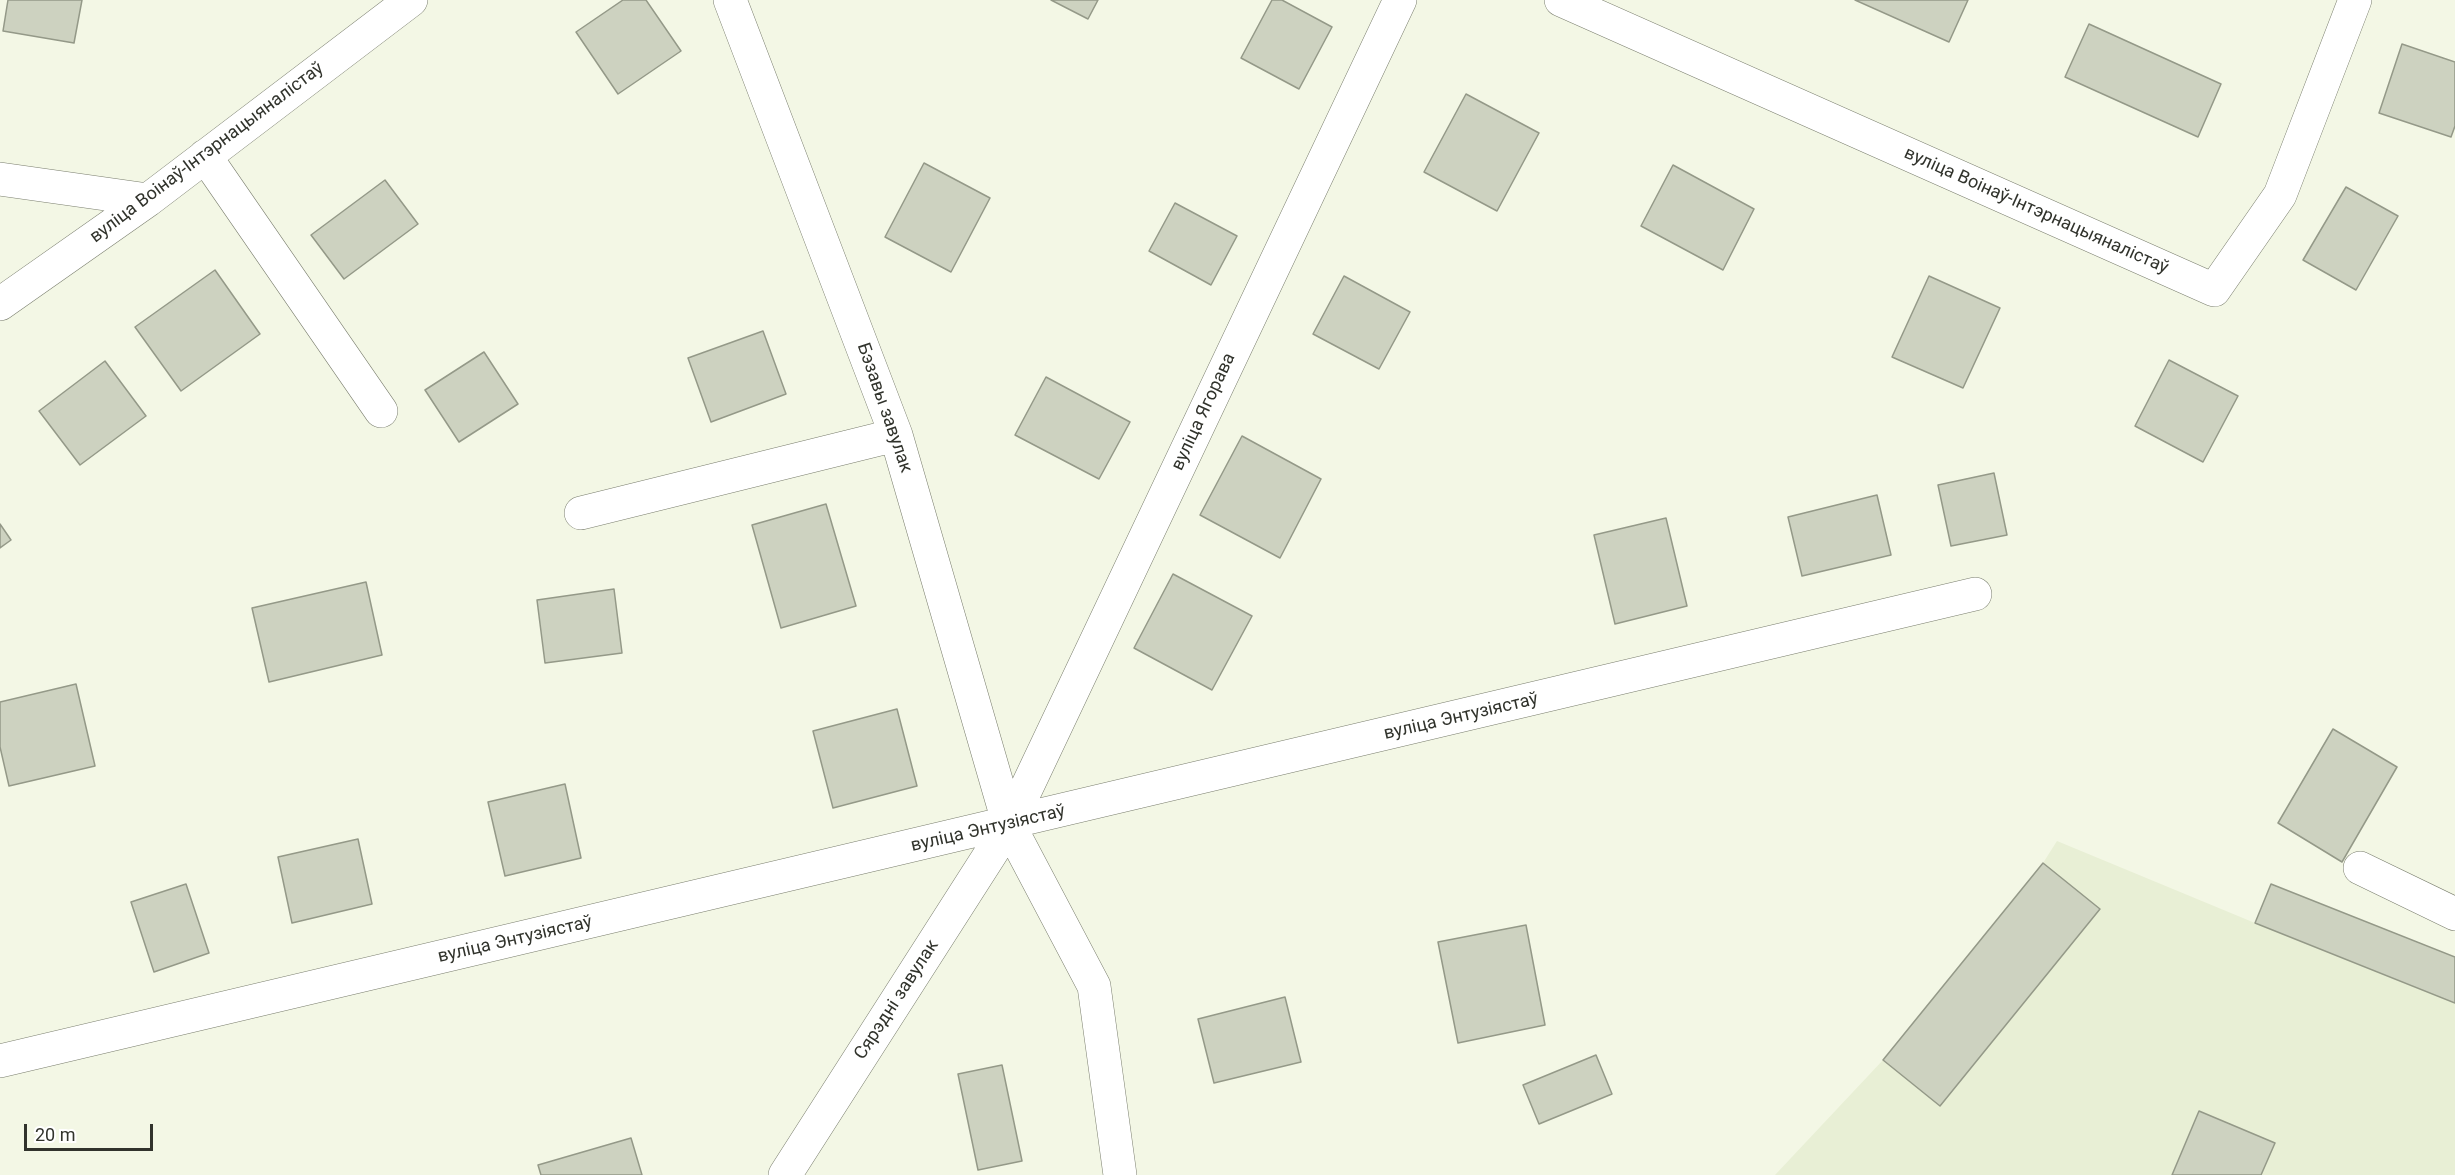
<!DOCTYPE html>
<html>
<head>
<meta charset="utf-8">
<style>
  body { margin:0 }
  #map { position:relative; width:2455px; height:1175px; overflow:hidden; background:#f3f7e5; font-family:Roboto,sans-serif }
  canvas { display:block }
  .scale { position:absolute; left:24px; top:1124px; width:129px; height:27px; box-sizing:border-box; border:3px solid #31332c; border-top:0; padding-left:8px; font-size:18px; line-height:21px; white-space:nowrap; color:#31332c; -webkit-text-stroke:4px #fff; paint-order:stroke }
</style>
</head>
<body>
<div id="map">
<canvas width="2455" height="1175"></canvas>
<div class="scale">20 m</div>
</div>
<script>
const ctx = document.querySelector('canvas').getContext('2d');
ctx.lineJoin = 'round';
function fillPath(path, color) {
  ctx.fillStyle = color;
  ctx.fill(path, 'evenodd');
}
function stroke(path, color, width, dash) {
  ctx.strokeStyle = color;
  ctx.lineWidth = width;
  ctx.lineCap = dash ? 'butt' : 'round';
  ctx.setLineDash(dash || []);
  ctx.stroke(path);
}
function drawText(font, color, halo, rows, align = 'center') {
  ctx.font = font + ' Roboto,sans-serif';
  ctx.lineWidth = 4.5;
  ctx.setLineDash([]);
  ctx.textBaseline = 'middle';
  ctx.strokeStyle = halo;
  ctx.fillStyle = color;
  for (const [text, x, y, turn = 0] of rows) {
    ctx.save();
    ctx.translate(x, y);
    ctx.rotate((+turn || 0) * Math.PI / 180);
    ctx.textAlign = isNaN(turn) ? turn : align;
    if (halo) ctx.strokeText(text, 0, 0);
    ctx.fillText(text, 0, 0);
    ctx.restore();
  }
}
fillPath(new Path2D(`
  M2057,841L2255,923L2271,884L2455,957V1175H1775L1883,1060L2043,863Z`), '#e8efd5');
const building = new Path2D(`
  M8,0H82L74,43L3,31Z
  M623,0H646L681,51L618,94L576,32Z
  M1051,0H1098L1088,19Z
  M1272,0H1282L1332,27L1299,89L1241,58Z
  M1855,0H1968L1949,42Z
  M2089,24L2221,84L2198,137L2065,77Z
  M2402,44L2455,62V126L2451,137L2379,113Z
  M1466,94L1539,133L1497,211L1424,172Z
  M924,163L990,198L951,272L885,237Z
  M1673,165L1754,209L1723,270L1641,226Z
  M385,180L418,224L344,279L311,235Z
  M2346,187L2398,216L2356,290L2303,260Z
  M1175,203L1237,236L1211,285L1149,251Z
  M215,270L260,334L181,391L135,327Z
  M1344,276L1410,312L1379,369L1313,334Z
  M1929,276L2000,308L1963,388L1892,357Z
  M763,331L786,394L711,422L688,358Z
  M484,352L518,404L459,442L425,390Z
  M2169,360L2238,396L2203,462L2135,426Z
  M105,361L146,416L80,465L39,411Z
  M1046,377L1130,422L1099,479L1015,435Z
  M1242,436L1321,479L1280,558L1200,515Z
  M1994,473L2007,535L1951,546L1938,485Z
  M1877,495L1891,555L1802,576L1788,517Z
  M826,504L856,606L781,628L752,525Z
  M1666,518L1687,606L1615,624L1594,535Z
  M0,524L11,540L0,548Z
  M1173,574L1252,616L1212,690L1134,648Z
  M366,582L382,655L269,682L252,608Z
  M614,589L622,653L545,663L537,600Z
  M76,684L95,766L9,786L0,747V702Z
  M897,709L917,786L833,808L813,731Z
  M2333,729L2397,767L2342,862L2278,823Z
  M565,784L581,858L505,876L488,802Z
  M358,839L372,904L292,923L278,857Z
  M2043,863L2100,909L1940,1106L1883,1060Z
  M186,884L209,953L154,972L131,902Z
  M2271,884L2455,957V1003L2255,923Z
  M1526,925L1545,1025L1458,1043L1438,942Z
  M1285,997L1301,1062L1214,1083L1198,1019Z
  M1596,1055L1612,1094L1539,1124L1523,1085Z
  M1002,1065L1022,1161L978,1170L958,1074Z
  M2199,1111L2275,1143L2261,1175H2172Z
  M631,1138L642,1175H541L538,1165Z`);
fillPath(building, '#cdd2c0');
stroke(building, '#949988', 1.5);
const minor = new Path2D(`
  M730,0L896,435L1009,825L1094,986L1120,1175
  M1561,0L2214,290L2280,195L2355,0
  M205,156L381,411
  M0,179L148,200
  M0,304L148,200L411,0
  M581,513L896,435
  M2360,868L2455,914
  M0,1061L1975,594
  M785,1175L1009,825L1400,0`);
stroke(minor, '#7a7e6e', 34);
stroke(minor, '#fff', 33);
drawText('18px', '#31332c', '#fff', [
  ["вуліца Воінаў-Інтэрнацыяналістаў",207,153,-37],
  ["вуліца Воінаў-Інтэрнацыяналістаў",2036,211,24],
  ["Бэзавы завулак",884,408,71],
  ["вуліца Ягорава",1204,412,-65],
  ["вуліца Энтузіястаў",1461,717,-13],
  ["вуліца Энтузіястаў",988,829,-13],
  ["вуліца Энтузіястаў",515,940,-13],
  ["Сярэдні завулак",897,1000,-57]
]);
</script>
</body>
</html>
